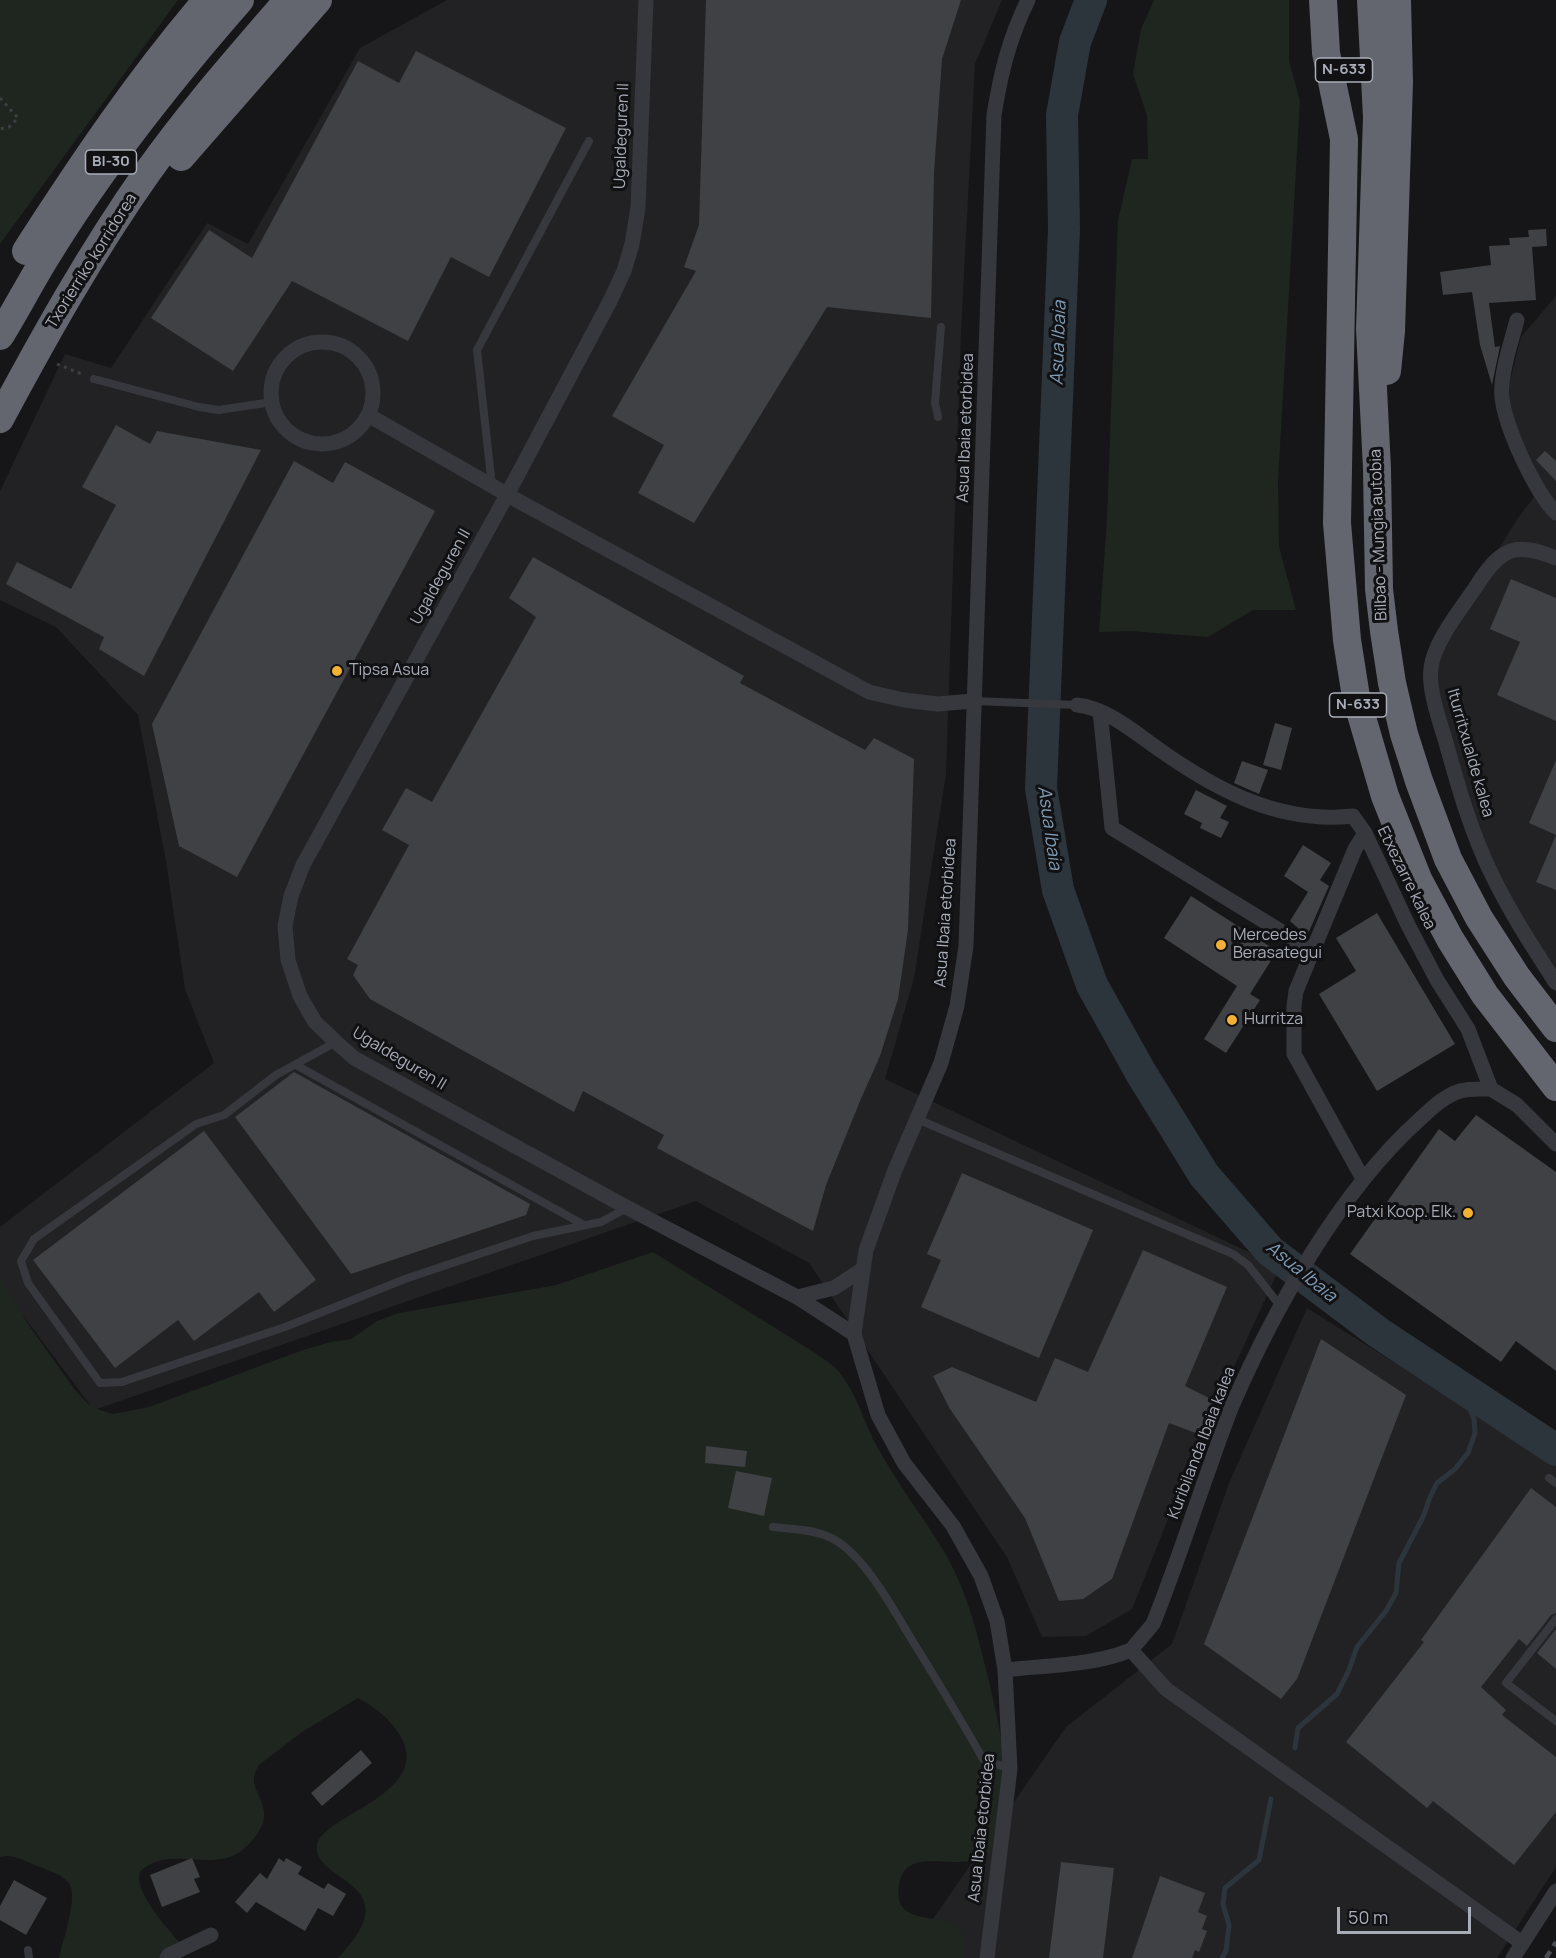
<!DOCTYPE html>
<html>
<head>
<meta charset="utf-8">
<style>
  body { margin:0 }
  #map { position:relative; width:1556px; height:1958px; overflow:hidden; background:#161618; font-family:Manrope,sans-serif }
  canvas { display:block }
  .scale { position:absolute; left:1337px; top:1907px; width:134px; height:27px; box-sizing:border-box; border:3px solid #a8adb8; border-top:0; padding-left:8px; font-size:18px; line-height:21px; white-space:nowrap; color:#a8adb8; -webkit-text-stroke:4px #111113; paint-order:stroke }
</style>
</head>
<body>
<div id="map">
<canvas width="1556" height="1958"></canvas>
<div class="scale">50 m</div>
</div>
<script>
const ctx = document.querySelector('canvas').getContext('2d');
ctx.lineJoin = 'round';
function fillPath(path, color) {
  ctx.fillStyle = color;
  ctx.fill(path, 'evenodd');
}
function stroke(path, color, width, dash) {
  ctx.strokeStyle = color;
  ctx.lineWidth = width;
  ctx.lineCap = dash ? 'butt' : 'round';
  ctx.setLineDash(dash || []);
  ctx.stroke(path);
}
function drawText(font, color, halo, rows, align = 'center') {
  ctx.font = font + ' Manrope,sans-serif';
  ctx.lineWidth = 6;
  ctx.setLineDash([]);
  ctx.textBaseline = 'middle';
  ctx.strokeStyle = halo;
  ctx.fillStyle = color;
  for (const [text, x, y, turn = 0] of rows) {
    ctx.save();
    ctx.translate(x, y);
    ctx.rotate((+turn || 0) * Math.PI / 180);
    ctx.textAlign = isNaN(turn) ? turn : align;
    if (halo) ctx.strokeText(text, 0, 0);
    ctx.fillText(text, 0, 0);
    ctx.restore();
  }
}
fillPath(new Path2D(`
  M447,0H1002L975,64L961,331L946,774L914,978L885,1079L1280,1267L1194,1454L1132,1609L1086,1636L1042,1637L1007,1557L809,1263L696,1201L94,1410L0,1285V1227L214,1063L185,989L166,861L138,715L56,627L0,600V491L65,354L111,368L207,223L248,244L360,48Z
  M1556,296V984L1493,877L1435,703L1437,646L1518,518L1543,485L1515,425L1510,409V381L1521,337Z
  M1307,1308L1477,1414L1556,1456V1867L1497,1958H906L1066,1727L1172,1644L1229,1483Z`), '#222225');
fillPath(new Path2D(`
  M0,0H178L0,244Z
  M1154,0H1289V61L1300,101L1278,481L1279,547L1296,610H1253L1208,637L1131,631L1099,632L1107,519L1118,220L1132,159H1148L1147,115L1133,74L1141,29Z
  M653,1252L812,1351C822,1358 833,1364 840,1373C858,1396 865,1426 879,1450C899,1486 924,1518 945,1553C968,1593 978,1637 989,1681C995,1709 1003,1737 1004,1766C1004,1780 1001,1796 999,1811C998,1822 998,1835 993,1846C975,1883 906,1837 899,1885C890,1942 977,1894 965,1958H338C413,1881 311,1883 317,1845C322,1816 427,1795 403,1741C393,1721 377,1708 358,1698L302,1732L259,1765C246,1785 262,1793 264,1812C266,1826 252,1843 241,1851C213,1873 167,1844 140,1872C133,1893 171,1932 185,1949L179,1958H59C62,1942 80,1894 68,1882C60,1873 46,1870 35,1865C24,1861 12,1853 0,1857V1277L28,1324L75,1390L87,1403L97,1409L113,1414L149,1407L303,1350L331,1342L351,1339L377,1321L399,1313L556,1285Z`), '#1e261f');
stroke(new Path2D(`
  M1295,1748L1298,1728L1337,1694L1349,1670L1357,1647L1386,1611L1396,1593L1399,1563L1423,1517L1430,1497L1437,1483L1455,1469L1468,1453L1475,1433L1474,1419L1461,1387
  M1222,1958L1226,1951L1229,1925L1223,1904L1225,1888L1259,1860L1271,1799`), '#2c353c', 5);
stroke(new Path2D(`
  M1091,0L1075,42L1062,115L1064,228L1041,788L1058,890L1092,985L1141,1073L1204,1175L1270,1251L1379,1333L1556,1450`), '#2c353c', 32);
fillPath(new Path2D(`
  M706,0H961L942,59L934,173L931,318L827,307L694,523L638,493L664,445L612,416L696,271L684,267L699,225Z
  M416,51L566,128L489,277L451,257L408,341L292,281L233,371L151,318L209,230L252,258L358,61L399,83Z
  M1546,229L1547,246L1532,247L1536,300L1489,303L1495,347L1500,346L1492,385L1480,345L1472,292L1443,295L1440,272L1491,265L1489,246L1510,245L1509,238L1529,237L1528,230Z
  M116,425L150,444L157,431L261,450L144,676L99,649L104,637L6,584L17,562L71,589L116,505L82,487Z
  M1545,451L1556,461V481L1536,460Z
  M294,461L333,483L345,462L435,511L237,877L179,846L152,724Z
  M533,557L744,676L740,683L865,750L874,738L914,759L908,930L898,999L880,1056L860,1101L826,1185L813,1231L657,1148L664,1135L583,1091L574,1112L370,999L353,975L358,965L347,959L409,845L382,830L406,788L432,802L536,617L509,598Z
  M1511,579L1556,598V721L1497,695L1520,642L1490,629Z
  M1275,723L1292,728L1281,770L1263,765Z
  M1556,760V890L1536,882L1556,835L1529,823Z
  M1242,761L1268,770L1259,794L1234,783Z
  M1196,790L1227,806L1220,818L1229,822L1221,838L1200,828L1202,823L1184,814Z
  M1303,845L1331,863L1320,880L1329,886L1307,936L1290,921L1308,892L1284,876Z
  M1191,896L1277,951L1250,994L1260,1000L1226,1053L1204,1039L1237,986L1164,938Z
  M1377,913L1455,1044L1377,1091L1319,994L1356,971L1336,938Z
  M294,1072L530,1204L526,1215L351,1274L235,1117Z
  M1476,1115L1556,1172V1371L1516,1341L1501,1362L1350,1254L1439,1129L1455,1141Z
  M204,1131L316,1280L274,1312L259,1292L194,1341L178,1320L115,1368L33,1260Z
  M962,1173L1093,1230L1039,1358L921,1307L941,1260L927,1254Z
  M1143,1250L1227,1287L1185,1386L1215,1401L1201,1435L1169,1423L1112,1579L1083,1599L1059,1601L1025,1518L950,1409L933,1376L952,1367L1036,1402L1055,1358L1088,1372Z
  M1321,1339L1406,1395L1297,1679L1281,1699L1204,1644Z
  M706,1446L747,1451L745,1467L705,1463Z
  M736,1471L772,1478L764,1516L728,1508Z
  M1531,1488L1556,1507V1613L1551,1615L1527,1646L1519,1639L1481,1687L1506,1710L1502,1715L1556,1757V1812L1514,1865L1433,1801L1427,1808L1346,1742L1424,1642L1421,1640Z
  M1556,1629V1669L1537,1653Z
  M361,1750L372,1763L322,1806L311,1793Z
  M192,1858L200,1877L194,1879L200,1892L162,1907L150,1875Z
  M279,1858L284,1862L286,1858L302,1867L298,1874L324,1889L328,1883L346,1894L333,1916L318,1908L305,1931L256,1902L247,1913L235,1902L260,1873L267,1879Z
  M1061,1862L1114,1868L1103,1958H1049Z
  M1160,1876L1205,1893L1198,1912L1207,1916L1202,1929L1207,1931L1199,1952L1195,1950L1192,1958H1132Z
  M14,1880L47,1898L26,1935L0,1920V1906Z`), '#404145');
stroke(new Path2D(`
  M0,98L18,118L9,127L0,129
  M57,364L84,375`), '#3d3f44', 3, [3, 4.5]);
stroke(new Path2D(`
  M94,379L199,407L219,410L272,402
  M938,417L935,403L941,327
  M492,486L477,350L589,141
  M973,701L1077,705
  M336,1042L276,1075L224,1115L196,1124L34,1239L21,1261L28,1283L100,1383L122,1382L285,1327L405,1279L533,1236L601,1222L627,1208
  M296,1065L584,1225
  M917,1119L1233,1254L1248,1265L1281,1307
  M1549,1478L1556,1483
  M773,1527C791,1529 810,1529 827,1536C863,1550 895,1613 915,1645C938,1682 961,1720 983,1759L1010,1769
  M1556,1619L1506,1683L1556,1721
  M28,1950L29,1958`), '#37383d', 8);
stroke(new Path2D(`
  M646,0L638,208L632,244L624,271L610,301L507,495L303,865L291,896L285,926L288,960L300,996L315,1022L336,1042L354,1058L628,1208L797,1297L854,1334
  M1517,320C1511,343 1500,374 1502,397C1505,427 1535,492 1556,513
  M271 393a51 51 0 1 1 102 0a51 51 0 1 1-102 0Z
  M368,415L522,503L869,692L904,700L938,704L973,701
  M1556,558C1515,541 1501,548 1477,585C1462,608 1434,641 1431,668C1428,688 1439,720 1445,739C1458,786 1471,833 1493,877C1511,914 1534,949 1556,983
  M1077,705C1106,708 1133,731 1157,748C1216,790 1279,824 1353,816L1365,833L1408,925L1437,980L1468,1029L1491,1089L1517,1105L1556,1144
  M1100,711L1112,828L1313,951
  M1363,1179L1294,1054V1006L1296,991L1355,849L1365,833
  M797,1297L834,1288L863,1269
  M1131,1650L1153,1624C1174,1572 1191,1519 1210,1466C1217,1446 1224,1426 1232,1406C1274,1309 1340,1191 1419,1120C1431,1109 1444,1096 1460,1091C1470,1088 1481,1089 1491,1089
  M1005,1670C1047,1665 1092,1666 1131,1650L1166,1689L1522,1943
  M167,1958L169,1955L211,1935
  M987,1958L1010,1769L1005,1670L997,1621L981,1576L953,1526L904,1463L878,1415L854,1334L866,1250L895,1170L941,1063L957,1006L966,946L994,115C1001,72 1009,39 1028,0
  M1513,1958L1556,1891`), '#37383d', 15);
stroke(new Path2D(`
  M1323,0L1326,53L1344,139L1337,523L1347,640L1356,697L1385,796L1418,879L1450,939L1485,995L1556,1087
  M1371,0L1377,117L1370,329L1377,469L1379,589L1384,631L1392,683L1404,734L1419,781L1448,859L1479,918L1517,977L1556,1028
  M181,157L318,0
  M26,251C82,164 140,78 207,0
  M0,336C16,310 30,283 46,257C102,165 170,80 240,0
  M1387,371L1391,331L1399,82L1397,0
  M0,419C45,335 92,251 147,173C190,112 240,56 288,0`), '#63666e', 28);
stroke(new Path2D(`
  M1546,1958L1556,1942`), '#4a4c52', 4.5, [8, 6]);
for (const [x, y, r, color] of [
  [337,671,6,"#f2b134"],
  [1221,945,6,"#f2b134"],
  [1232,1020,6,"#f2b134"],
  [1468,1213,6,"#f2b134"]
]) {
  const dot = new Path2D();
  dot.arc(x, y, r, 0, 2 * Math.PI);
  ctx.fillStyle = color;
  ctx.fill(dot);
  stroke(dot, '#111113', 2);
}
for (const [x, y, w] of [
  [1344,70,57],
  [111,162,51],
  [1358,705,57]
]) {
  const box = new Path2D();
  box.roundRect(x - w / 2, y - 12, w, 24, 4.5);
  ctx.fillStyle = '#111113';
  ctx.fill(box);
  stroke(box, '#a8adb8', 1.5);
}
drawText('bold 15px', '#a8adb8', null, [
  ["N-633",1344,70],
  ["BI-30",111,162],
  ["N-633",1358,705]
]);
drawText('16px', '#a8adb8', '#111113', [
  ["Ugaldeguren II",622,136,-88],
  ["Txorierriko korridorea",92,261,-58],
  ["Asua Ibaia etorbidea",966,428,-88],
  ["Bilbao - Mungia autobia",1379,535,-92],
  ["Ugaldeguren II",441,577,-61],
  ["Iturritxualde kalea",1470,753,74],
  ["Etxezarre kalea",1406,878,64],
  ["Asua Ibaia etorbidea",946,913,-86],
  ["Ugaldeguren II",399,1059,31],
  ["Kuribilanda Ibaia kalea",1202,1443,-69],
  ["Asua Ibaia etorbidea",982,1828,-84]
]);
drawText('16px', '#a8adb8', '#111113', [
  ["Tipsa Asua",349,671],
  ["Mercedes",1233,936],
  ["Berasategui",1233,954],
  ["Hurritza",1244,1020],
  ["Patxi Koop. Elk.",1456,1213,"right"]
], 'left');
drawText('italic 18px', '#7f9bb3', '#111113', [
  ["Asua Ibaia",1059,343,-88],
  ["Asua Ibaia",1049,828,82],
  ["Asua Ibaia",1301,1272,39]
]);
</script>
</body>
</html>
